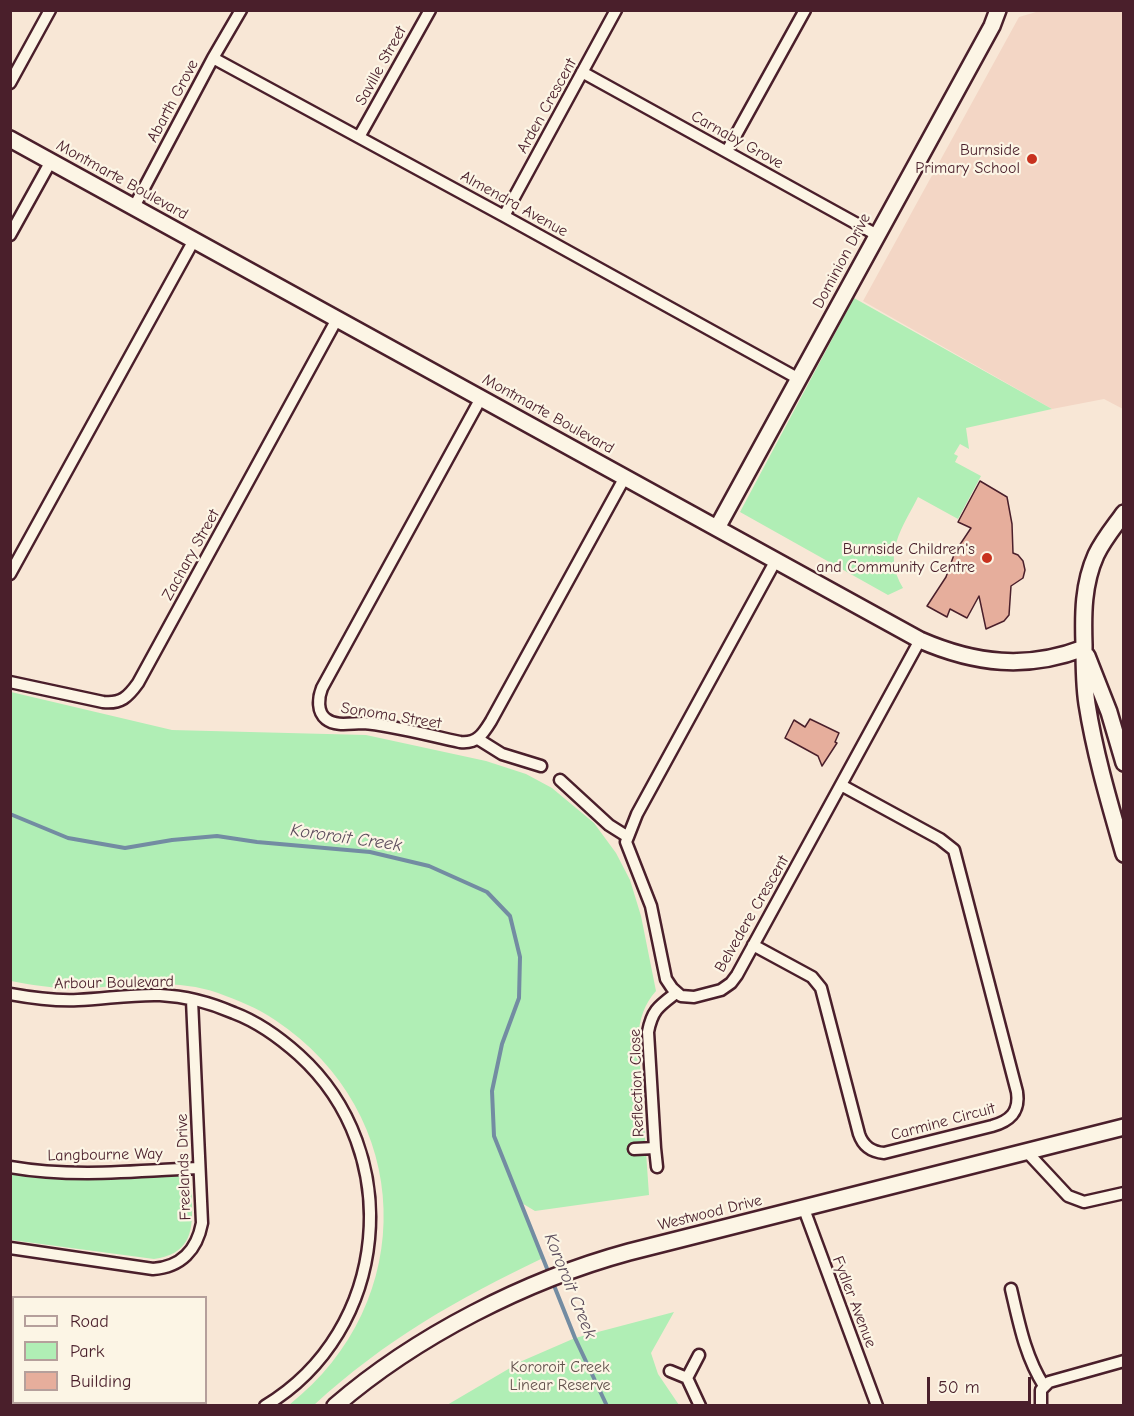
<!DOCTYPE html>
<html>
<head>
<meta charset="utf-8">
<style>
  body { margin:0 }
  #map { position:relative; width:1134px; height:1416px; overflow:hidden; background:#f8e7d6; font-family:"Comic Neue",sans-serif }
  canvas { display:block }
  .frame { position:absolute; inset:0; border:12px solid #4a1f2b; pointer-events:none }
  .legend { position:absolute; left:12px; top:1296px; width:195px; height:108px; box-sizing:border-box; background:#fcf5e5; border:2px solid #b59f9b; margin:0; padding:8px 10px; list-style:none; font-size:18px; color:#4a1f2b }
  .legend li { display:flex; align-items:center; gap:12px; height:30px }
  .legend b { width:30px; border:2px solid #b59f9b }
  .scale { position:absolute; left:927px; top:1377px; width:104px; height:27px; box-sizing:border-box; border:3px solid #4a1f2b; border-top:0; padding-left:8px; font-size:18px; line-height:21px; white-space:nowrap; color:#4a1f2b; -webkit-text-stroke:4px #fcf5e5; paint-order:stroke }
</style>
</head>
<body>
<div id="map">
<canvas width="1134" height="1416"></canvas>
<div class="frame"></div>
<ul class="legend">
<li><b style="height:8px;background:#fcf5e5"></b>Road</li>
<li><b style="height:16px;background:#b0eeb5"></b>Park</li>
<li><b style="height:16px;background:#e6ae9c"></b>Building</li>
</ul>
<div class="scale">50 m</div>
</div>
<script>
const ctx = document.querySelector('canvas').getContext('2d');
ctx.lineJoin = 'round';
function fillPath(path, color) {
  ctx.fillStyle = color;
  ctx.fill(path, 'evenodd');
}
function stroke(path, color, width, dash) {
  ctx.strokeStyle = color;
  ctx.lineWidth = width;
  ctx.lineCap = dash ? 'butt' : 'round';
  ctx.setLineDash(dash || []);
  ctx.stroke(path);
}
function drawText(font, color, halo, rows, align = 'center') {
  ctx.font = font + ' "Comic Neue",sans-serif';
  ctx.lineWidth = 4.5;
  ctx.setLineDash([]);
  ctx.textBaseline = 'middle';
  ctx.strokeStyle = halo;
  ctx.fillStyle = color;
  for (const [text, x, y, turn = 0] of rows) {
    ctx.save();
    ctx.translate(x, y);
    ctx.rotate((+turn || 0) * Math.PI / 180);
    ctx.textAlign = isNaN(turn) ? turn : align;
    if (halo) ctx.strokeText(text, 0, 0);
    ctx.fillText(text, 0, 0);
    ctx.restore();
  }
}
fillPath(new Path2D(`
  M1043,10L1123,11V409L1104,399L1052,409L863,301L1019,17Z`), '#f3d6c5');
fillPath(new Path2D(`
  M854,298L1052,409L966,428L969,449L960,444L954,454L958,456L955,462L981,476L958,519L918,497C902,529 882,553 903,588L888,595L740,512Z
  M11,692L172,730L366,735L486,761L526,774L552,788L594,823L616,853L630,880L641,916L656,991C644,1004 640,1019 638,1036L649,1195L535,1211L520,1202L543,1258C457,1299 385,1340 314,1405H289C420,1302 415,1113 275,1020C258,1008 237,1000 218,993C177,979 134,985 92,988C64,990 37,986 11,981Z
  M11,1174L61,1178L182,1175C192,1183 192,1192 192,1204C193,1235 188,1254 154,1259L11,1240Z
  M674,1312L651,1353L658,1374L679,1405H447L522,1361L575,1338Z`), '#b0eeb5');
stroke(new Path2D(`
  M10,814L68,838L125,848L172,840L217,836L257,842L370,852L429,866L487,892L510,916L520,957L519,998L502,1044L492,1091L494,1136L550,1276
  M553,1283L575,1338L607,1406`), '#738ca2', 4);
const building = new Path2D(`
  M980,481L1007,497L1012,524L1013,553L1018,555L1023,561L1025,570L1023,578L1011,586L1009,615L1004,621L986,629L979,596L967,618L950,609L947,617L927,606L946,577L955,552L971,528L958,522Z
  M810,719L839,733L835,742L837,743L822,766L818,756L785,738L794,720L805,727Z`);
fillPath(building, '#e6ae9c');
stroke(building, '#4a1f2b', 1.5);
const street = new Path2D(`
  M213,58L504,216L799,379
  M582,72L877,235
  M10,83L50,10
  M359,137L430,10
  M727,151L805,10
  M134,207L213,58L241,10
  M504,216L616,10
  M10,235L51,161
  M481,398L322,688C318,698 317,712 326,719C336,727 351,723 363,723C392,725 431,736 460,742C477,744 483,734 491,721L625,477
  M776,560L637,814L626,842L651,906L666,979L672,988L681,996L694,997L721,990L731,983L737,975L920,640
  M10,574L194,240
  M10,682L103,702C121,704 128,697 138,683L337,319
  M478,739L502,754L541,766
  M560,780L609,825L628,837
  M753,945L812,977L821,988L859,1134C863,1146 871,1152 884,1153L992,1126C1010,1121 1020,1112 1017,1092L954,850L940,839L841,785
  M10,994C32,998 56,1001 78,1000C105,999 132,994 160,995C184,996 211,1003 234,1013C258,1022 280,1038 299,1055C406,1152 390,1331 265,1406
  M655,1148L648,1032C652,1010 659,1006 676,993
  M634,1149L655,1148L657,1167
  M1027,1152L1068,1196L1084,1202L1124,1193
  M10,1167C73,1178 137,1171 199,1168
  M804,1209L877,1406
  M10,1248L153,1269C181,1267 197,1250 202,1223L192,1000
  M1011,1289C1019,1323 1025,1356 1044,1386
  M670,1371L687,1378L699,1355
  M687,1378L700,1406
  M1041,1406V1390L1049,1382L1124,1361`);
const secondary = new Path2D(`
  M10,139L920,640C975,664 1027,670 1084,648
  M1124,513C1114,527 1103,540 1096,555C1083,584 1083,614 1084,645C1084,665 1084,684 1087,704C1095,755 1110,805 1124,854
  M717,528L992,26L998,10
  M1087,656L1109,712L1124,763
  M335,1406C416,1336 526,1280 629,1252L1124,1127`);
stroke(street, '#4a1f2b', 15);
stroke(secondary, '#4a1f2b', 20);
stroke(street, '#fcf5e5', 10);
stroke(secondary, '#fcf5e5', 15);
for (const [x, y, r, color] of [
  [1032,159,6,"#c8321e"],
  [987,558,6,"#c8321e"]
]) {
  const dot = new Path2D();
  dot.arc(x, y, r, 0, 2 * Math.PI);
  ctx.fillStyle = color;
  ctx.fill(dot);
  stroke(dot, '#fcf5e5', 2);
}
drawText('16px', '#4a1f2b', '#fcf5e5', [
  ["Saville Street",381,66,-61],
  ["Abarth Grove",173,101,-62],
  ["Arden Crescent",547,106,-61],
  ["Carnaby Grove",737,140,29],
  ["Montmarte Boulevard",122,180,29],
  ["Almendra Avenue",514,204,29],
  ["Dominion Drive",842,261,-62],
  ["Montmarte Boulevard",548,414,29],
  ["Zachary Street",191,555,-61],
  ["Sonoma Street",391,716,9],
  ["Belvedere Crescent",752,914,-60],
  ["Arbour Boulevard",114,983,-1],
  ["Reflection Close",637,1083,-92],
  ["Carmine Circuit",943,1122,-15],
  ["Langbourne Way",105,1155,-1],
  ["Freelands Drive",184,1167,-92],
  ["Westwood Drive",710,1213,-14],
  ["Fydler Avenue",854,1302,69]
]);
drawText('16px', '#4a1f2b', '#fcf5e5', [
  ["Burnside",1020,150],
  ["Primary School",1020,168],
  ["Burnside Children's",975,549],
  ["and Community Centre",975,567]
], 'right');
drawText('16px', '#64534e', '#fcf5e5', [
  ["Kororoit Creek",560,1367],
  ["Linear Reserve",560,1385]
]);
drawText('italic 18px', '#5b4c5c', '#fcf5e5', [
  ["Kororoit Creek",346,838,8],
  ["Kororoit Creek",570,1286,68]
]);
</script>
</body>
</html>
